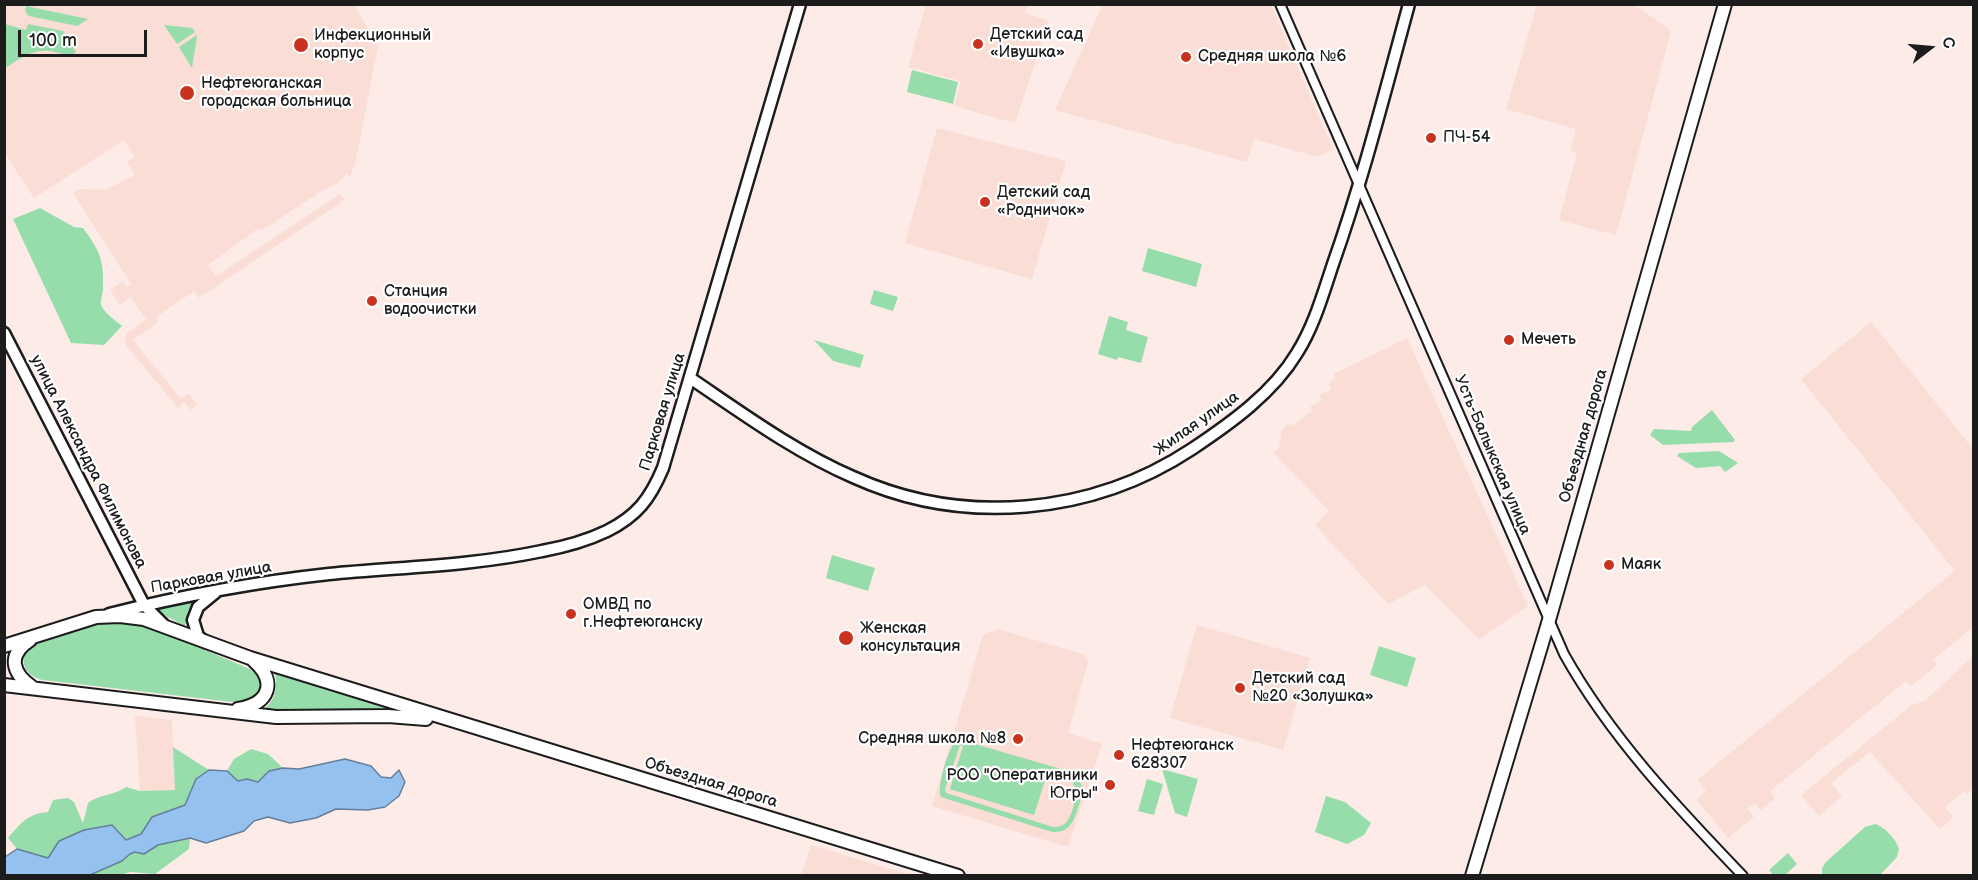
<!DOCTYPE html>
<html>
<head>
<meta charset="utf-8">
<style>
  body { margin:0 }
  #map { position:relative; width:1978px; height:880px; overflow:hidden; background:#fcebe6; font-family:"Balsamiq Sans",sans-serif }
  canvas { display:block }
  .frame { position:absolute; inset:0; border:6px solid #1c1c1c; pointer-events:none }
  .north { position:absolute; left:1900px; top:18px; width:60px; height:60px; -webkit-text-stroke:4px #fff; paint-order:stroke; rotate:74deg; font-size:16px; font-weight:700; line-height:24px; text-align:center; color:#1c1c1c }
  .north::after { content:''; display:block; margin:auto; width:21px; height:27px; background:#1c1c1c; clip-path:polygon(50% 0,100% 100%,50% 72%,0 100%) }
  .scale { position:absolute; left:18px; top:30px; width:129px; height:27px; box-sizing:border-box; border:3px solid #1c1c1c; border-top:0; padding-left:8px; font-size:18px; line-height:21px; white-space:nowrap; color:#1c1c1c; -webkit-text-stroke:4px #fff; paint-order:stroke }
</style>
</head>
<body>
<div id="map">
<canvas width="1978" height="880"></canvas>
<div class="frame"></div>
<div class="north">С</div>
<div class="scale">100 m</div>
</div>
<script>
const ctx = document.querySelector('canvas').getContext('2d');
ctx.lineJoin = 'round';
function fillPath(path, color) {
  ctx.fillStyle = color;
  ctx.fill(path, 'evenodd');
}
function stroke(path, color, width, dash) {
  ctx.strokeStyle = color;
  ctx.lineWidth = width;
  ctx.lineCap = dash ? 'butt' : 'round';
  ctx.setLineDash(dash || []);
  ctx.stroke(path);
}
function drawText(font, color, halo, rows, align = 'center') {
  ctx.font = font + ' "Balsamiq Sans",sans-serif';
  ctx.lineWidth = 4.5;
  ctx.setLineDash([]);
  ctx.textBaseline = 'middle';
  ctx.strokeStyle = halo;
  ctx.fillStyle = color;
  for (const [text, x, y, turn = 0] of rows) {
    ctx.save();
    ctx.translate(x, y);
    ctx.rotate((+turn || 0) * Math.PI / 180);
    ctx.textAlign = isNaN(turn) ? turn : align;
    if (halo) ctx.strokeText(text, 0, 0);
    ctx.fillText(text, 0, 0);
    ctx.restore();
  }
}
fillPath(new Path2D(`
  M1103,4L1271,5L1333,149L1318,157L1254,139L1247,162L1055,110Z
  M4,5H354L378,47L355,164L350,176L346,174L337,184L326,188L264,229L256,230L208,265L216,276L340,194L344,200L199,298L194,291L156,317L158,322L133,340L181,399L188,393L197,404L191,410L184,402L178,408L125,344L126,334L146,319L131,297L120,305L110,290L123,281L127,287L131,284L73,193L79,189L105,190L135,175L127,162L135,157L124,140L34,198L5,154Z
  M926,5H1028L1025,13L1049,21L1015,123L954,106L961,81L908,67Z
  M1537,5H1629L1638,7L1671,31L1616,235L1559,220L1577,153L1570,151L1576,129L1506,109Z
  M937,128L1066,161L1032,279L905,243Z
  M1871,322L1973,449V627L1933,660L1937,665L1911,686L1906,681L1770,791L1775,798L1761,810L1755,803L1747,809L1754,817L1728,838L1697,800L1706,790L1697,780L1955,571L1801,379Z
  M1407,338L1528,606L1479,639L1425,585L1388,604L1315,525L1329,511L1274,453L1279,448L1282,430L1288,424L1291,426L1312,411L1310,407L1321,400L1320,394L1331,390L1329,382L1336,379L1334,374Z
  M1197,625L1310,658L1283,750L1170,718Z
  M998,629L1085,655L1088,662L1068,733L1102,744L1068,847L932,806L983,635Z
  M1973,656V788L1967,794L1964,791L1945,807L1953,817L1940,829L1870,752L1831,783L1842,796L1819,816L1801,795L1912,705L1925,701Z
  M135,716L172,720L175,790L140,791Z
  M811,845L910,875H801Z`), '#faddd4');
fillPath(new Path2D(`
  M26,6L88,19L77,26L29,16L25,11Z
  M5,14V24L26,30L28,24L63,31L76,52L69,57C40,44 29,53 5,68Z
  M164,25L192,28L195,32L177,44Z
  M197,35V36L192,68L179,47Z
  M912,70L958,82L953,104L907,92Z
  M40,208L74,227L83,228C100,251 104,260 103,289C103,295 99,301 102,307C106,314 116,321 122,326L104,345L71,343L13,219Z
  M1148,248L1202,264L1196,287L1142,271Z
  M874,290L898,297L893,311L870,304Z
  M1109,316L1128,322L1126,330L1148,337L1141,363L1118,357L1117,360L1098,354Z
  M814,340L864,355L860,368L833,361Z
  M1712,410L1735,440L1733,442L1663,445L1650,435L1654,429L1691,431L1692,427Z
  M1719,451L1738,463L1725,472L1720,466L1696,468L1677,456L1679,453Z
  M832,555L875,568L868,591L826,578Z
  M196,600L188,611L185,626L164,615L156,608Z
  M111,622H125L150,627L250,669C259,675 267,690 255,698C252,701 245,702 241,703L43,680C25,676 18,662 29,647L94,625Z
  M1379,646L1416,658L1407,687L1370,675Z
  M275,674L389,709L263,710C275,700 278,690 275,674Z
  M958,739L1071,772C1076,776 1080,780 1082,787C1083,793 1081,799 1079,805C1074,821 1070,833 1052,832L941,797C936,788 949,744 958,739ZM960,745L963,746L950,789L1034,815L1048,771C1055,774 1066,775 1071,780C1080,789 1073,819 1063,825C1059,827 1057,827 1053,827L946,793L945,789Z
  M173,747L209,770L196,779L185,805L152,817L141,834L126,840L112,825L59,841L48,858L17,849L8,838C21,823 27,814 48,812L53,800L68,798L74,802L83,823L88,803C100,794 113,796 126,787L140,791L175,790Z
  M251,749L268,754L283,768L269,771L258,782L247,779L238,781L227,771L234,759Z
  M1162,769L1198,779L1187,817L1175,813Z
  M1147,779L1163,784L1154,815L1138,811Z
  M1326,796L1345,802L1371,823L1364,835L1347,844L1315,832Z
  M1875,824C1885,827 1896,839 1899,849L1897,857L1880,875H1822V868L1826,862L1865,827Z
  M190,838L189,849L155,874L130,872L121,875L90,876L122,861L130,854L135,852L144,854L158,845Z
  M1788,853L1797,864L1785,875H1773L1769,870Z`), '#96ddab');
const water = new Path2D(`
  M345,759L371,766L381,777L391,778L399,770L405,782L399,796L385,807L368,810L336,809L316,818L290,823L268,817L254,821L244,831L206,843L190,838L158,845L144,854L135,852L130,854L122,861L90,875H5V857L17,849L48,858L59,841L84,830L112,825L126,840L141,834L152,817L185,805L196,779L209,770L227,771L238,781L247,779L258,782L269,771L283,768L299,769Z`);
fillPath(water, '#95c1ee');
stroke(water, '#657f9a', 1.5);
const minor = new Path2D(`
  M1280,4L1564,654C1611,738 1677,807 1743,876`);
const secondary = new Path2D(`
  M4,333L144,605L163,624
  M690,378C742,413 795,452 853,477C963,527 1092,515 1192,449C1231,423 1273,393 1297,353C1314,326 1323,294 1333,264C1363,179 1385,92 1409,4
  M109,614C181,596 255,582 329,574C400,567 471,566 542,551C564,547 586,541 607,531C637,516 650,499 663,468L800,4
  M205,642L198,636L193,620L198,607L215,593`);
const primary = new Path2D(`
  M30,640C7,655 12,673 32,687
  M4,646L96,617L120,616L144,619L250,658L958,876
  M4,685L276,717L388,716L426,719
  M238,709C269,704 278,682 253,660
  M1472,876L1549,620L1725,4`);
stroke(minor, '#1c1c1c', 12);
stroke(secondary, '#1c1c1c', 15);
stroke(primary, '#1c1c1c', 16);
stroke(minor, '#fff', 8);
stroke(secondary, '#fff', 10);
stroke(primary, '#fff', 12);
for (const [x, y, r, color] of [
  [978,44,6,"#c8321e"],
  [301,45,8,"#c8321e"],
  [1186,57,6,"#c8321e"],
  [187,93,8,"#c8321e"],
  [1431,138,6,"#c8321e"],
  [985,202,6,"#c8321e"],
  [372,301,6,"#c8321e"],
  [1509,340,6,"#c8321e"],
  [1609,565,6,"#c8321e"],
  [571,614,6,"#c8321e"],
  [846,638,8,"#c8321e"],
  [1240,688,6,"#c8321e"],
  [1018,739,6,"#c8321e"],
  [1119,755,6,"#c8321e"],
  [1110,785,6,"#c8321e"]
]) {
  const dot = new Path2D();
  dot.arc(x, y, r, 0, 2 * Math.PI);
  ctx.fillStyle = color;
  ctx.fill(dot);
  stroke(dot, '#fff', 2);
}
drawText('16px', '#1c1c1c', '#fff', [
  ["Детский сад",990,35],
  ["«Ивушка»",990,53],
  ["Инфекционный",314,36],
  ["корпус",314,54],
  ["Средняя школа №6",1198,57],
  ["Нефтеюганская",201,84],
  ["городская больница",201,102],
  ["ПЧ-54",1443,138],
  ["Детский сад",997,193],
  ["«Родничок»",997,211],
  ["Станция",384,292],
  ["водоочистки",384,310],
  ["Мечеть",1521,340],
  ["Маяк",1621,565],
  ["ОМВД по",583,605],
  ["г.Нефтеюганску",583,623],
  ["Женская",860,629],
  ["консультация",860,647],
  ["Детский сад",1252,679],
  ["№20 «Золушка»",1252,697],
  ["Средняя школа №8",1006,739,"right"],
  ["Нефтеюганск",1131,746],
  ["628307",1131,764],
  ["РОО \"Оперативники",1098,776,"right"],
  ["Югры\"",1098,794,"right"]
], 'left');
drawText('16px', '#1c1c1c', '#fff', [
  ["Парковая улица",663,412,-73],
  ["Жилая улица",1197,424,-35],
  ["Объездная дорога",1584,436,-74],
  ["Усть-Балыкская улица",1492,455,67],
  ["улица Александра Филимонова",88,462,63],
  ["Парковая улица",211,578,-10],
  ["Объездная дорога",711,783,17]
]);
</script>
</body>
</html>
